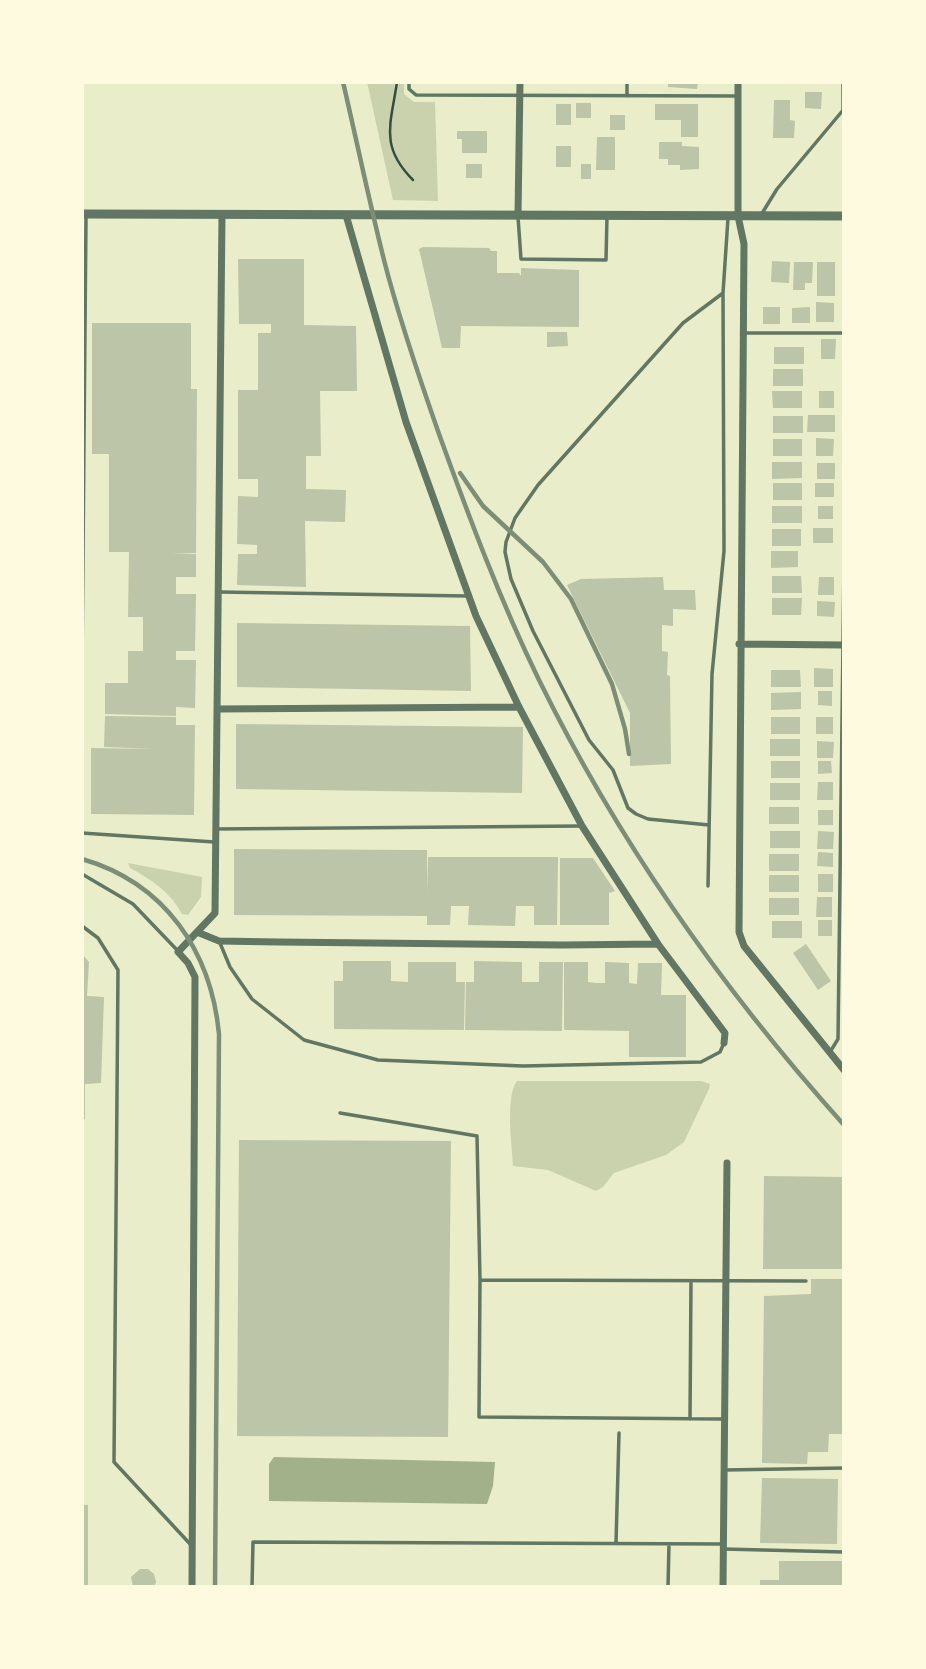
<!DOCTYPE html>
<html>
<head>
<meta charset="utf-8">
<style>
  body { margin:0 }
  #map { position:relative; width:926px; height:1669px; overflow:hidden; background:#e9edc9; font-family:Rubik,sans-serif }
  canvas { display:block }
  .frame { position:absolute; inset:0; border:84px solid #fefae0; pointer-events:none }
</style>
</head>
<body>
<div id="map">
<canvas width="926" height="1669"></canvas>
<div class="frame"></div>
</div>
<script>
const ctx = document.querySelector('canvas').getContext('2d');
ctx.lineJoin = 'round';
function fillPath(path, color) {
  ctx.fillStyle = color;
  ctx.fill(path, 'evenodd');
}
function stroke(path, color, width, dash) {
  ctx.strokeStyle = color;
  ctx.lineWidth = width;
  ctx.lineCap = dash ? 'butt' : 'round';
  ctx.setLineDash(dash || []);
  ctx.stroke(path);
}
fillPath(new Path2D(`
  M367,82H404V94L414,102H435L438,201L393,200Z
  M128,863L202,877L201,897L188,915L182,914C171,893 151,879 130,868Z
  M517,1081H701L710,1084L709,1089L684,1142L666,1155L614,1173L603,1187L596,1191L548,1170L513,1166C512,1145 505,1097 517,1081Z`), '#cad2ad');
fillPath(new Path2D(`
  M274,1457L495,1462L493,1486L487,1504L269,1501V1464Z`), '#a3b18a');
fillPath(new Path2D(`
  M668,82H698L697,89L668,87Z
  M805,92H822L821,109L805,108Z
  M774,100H790V120L795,121L794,138H773Z
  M576,103H591V118H576Z
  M556,104H571V125H556Z
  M655,104H698V137H681V120H655Z
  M610,115H625V130H610Z
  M457,131H487V153H462V139H457Z
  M597,137H615V170H596Z
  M659,142H682V146L699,147V169L680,170V165H668V159H659Z
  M556,146H571V167H556Z
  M466,164H482V178H466Z
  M581,164H591V179H581Z
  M423,247L489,248L491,251H497V273H519L521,276V268L579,270V327L461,326L460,348H442L419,249Z
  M238,259H304V325L356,326L357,391H320L321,456H306V489L346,490L345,522L305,521L306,587L237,585L238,554H257V545L237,544L238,496L258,497V479H238V390H258V333H271V324H239Z
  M772,261L790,262L789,283L771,282Z
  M794,262H813L812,283H805V290H793Z
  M817,262H835V296H817Z
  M816,302L834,303V322H816Z
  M763,307H780V324H763Z
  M810,307V323H792V308Z
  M92,323H191V389H197L196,553H171L196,554V577H176V594H196L195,651H176V660H196L195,708L176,707V716L105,714V683H128V651H143V617H128L129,552H109V454H92Z
  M547,332H567L568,346L547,347Z
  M821,339H836L835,359H821Z
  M774,347H804V364H774Z
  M773,369H803V386H773Z
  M772,391H802V408H773Z
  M819,391H834V408H819Z
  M808,415H835V432H807Z
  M773,416H803V433H773Z
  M816,438L834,439L833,456H816Z
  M773,439H802V456H773Z
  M772,462H802V478L772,479Z
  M817,463H835V479H817Z
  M773,483H802V500H773Z
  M815,483H834V497H815Z
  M772,506H802V523H772Z
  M818,506H833V519H818Z
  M813,528H833V543H813Z
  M772,529H801V546H772Z
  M771,551H798V567L771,568Z
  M772,576H801L802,593H772Z
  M663,577L664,590H695L696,610L673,609V626L662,625V651L668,652L667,675L670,676L671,764L630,766V713L567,585L581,579Z
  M819,577H834V595H818Z
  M772,598H802L801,615H772Z
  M817,601L835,602L834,617L817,616Z
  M237,623L470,626L471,691L237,687Z
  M814,668L833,669V687H814Z
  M771,670H800L801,687H771Z
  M818,691H832V706L818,705Z
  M801,692V709L771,710V693Z
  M105,716L176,717V725H195L194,815L91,814V748L155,749L104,747Z
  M771,717H800V734H771Z
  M816,717H833V734H816Z
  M236,724L523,727L522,793L236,789Z
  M770,739H800V756H770Z
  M817,741L834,742L833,758H817Z
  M771,761H800V778H771Z
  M818,761H831L832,773L818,774Z
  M818,782H833V800H817Z
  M770,783H800V800H770Z
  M769,807H799V824H769Z
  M818,810H833V825H818Z
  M770,831H800V848H770Z
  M818,831L834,832L833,849H817Z
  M234,849L427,850V893L428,857H558L557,925H534V906H516L515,926L468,925L469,906H451L450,925H427V916L234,915Z
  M818,852L833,853V867L817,866Z
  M769,854H799V871H769Z
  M560,858H593L615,891L609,893V925H560Z
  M818,874H833V892H818Z
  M769,875H799V892H769Z
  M817,897H832V917H816Z
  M769,898H799V915H769Z
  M818,920H832V936H818Z
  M772,921H802V938H772Z
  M806,944L831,981L818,990L793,953Z
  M82,954L89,962L87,996L104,997L101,1083L85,1084V1119H82Z
  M343,961H391V981L408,982V962H456V982H465L464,1030L334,1029V981H343Z
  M474,961L522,962V982H539V962H563L562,1031L465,1030L466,982H474Z
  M564,962H588V982L596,983H605V962L629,963V983L637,984L638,963H662L661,995H686V1057H629V1031L564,1030Z
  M239,1140L451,1141L448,1437L237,1436Z
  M764,1176L844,1177V1269H763Z
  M811,1279H844L843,1434H829L828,1452H808L807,1464L762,1463L764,1296L811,1294Z
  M762,1478L838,1479L837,1544L760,1543Z
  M82,1505H88V1587H82Z
  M779,1561H844V1587H760V1580H779Z
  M140,1569H148L154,1574L156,1582L154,1587H133L131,1577Z`), '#bcc5a7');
stroke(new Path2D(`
  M397,82C391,124 379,146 413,180`), '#344e41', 2.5);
stroke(new Path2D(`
  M409,82V89L416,95L736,96
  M627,96V82
  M843,110V82
  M761,215L777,189L844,109
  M518,217L521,259L606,260L607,216
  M745,333H844
  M219,592L467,596
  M82,666L86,217
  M709,825L648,819L636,814L628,808L613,770L589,740L533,631L511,579L505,552L506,542L515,518L538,485L683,323L723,293L728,218
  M216,829L581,826
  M82,833L214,842
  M82,874L133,904L178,951
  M708,886L712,674L724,551L723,294
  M82,926L98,938L118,970L114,1462L191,1545
  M220,943L230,967L252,999L304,1040L378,1060L523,1066L701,1062L720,1052L724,1043
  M830,1052L838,1039L844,563
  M340,1113L477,1136L480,1280L806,1281
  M480,1280L479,1417L722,1419
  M690,1419L691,1281
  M724,1470L844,1468
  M616,1543L619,1433
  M723,1549L844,1552
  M252,1587L253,1542L723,1544
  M668,1587L669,1544`), '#617663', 3.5);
stroke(new Path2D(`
  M738,82V216L744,244L739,932L744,946L844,1070
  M346,215L406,422L476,616L519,707L582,826L658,944L725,1033L724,1043
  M518,215L520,82
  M739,644L844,645
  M217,709L519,707
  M197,932L219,941L278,942L562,945L658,944
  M192,1587L195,977L188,963L178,952L215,913L222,214
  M723,1587L727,1163`), '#617663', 7);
stroke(new Path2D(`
  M82,214L844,216`), '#617663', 9);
stroke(new Path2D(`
  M343,82C357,142 369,201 384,260C399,319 419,377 439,434C469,517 500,600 539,680C619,843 723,990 844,1125
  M460,473L483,506L543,562L571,599L612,684L625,729L629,754
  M82,859C165,883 211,951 219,1034L215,1587`), '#7c8e77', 4.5);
</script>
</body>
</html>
